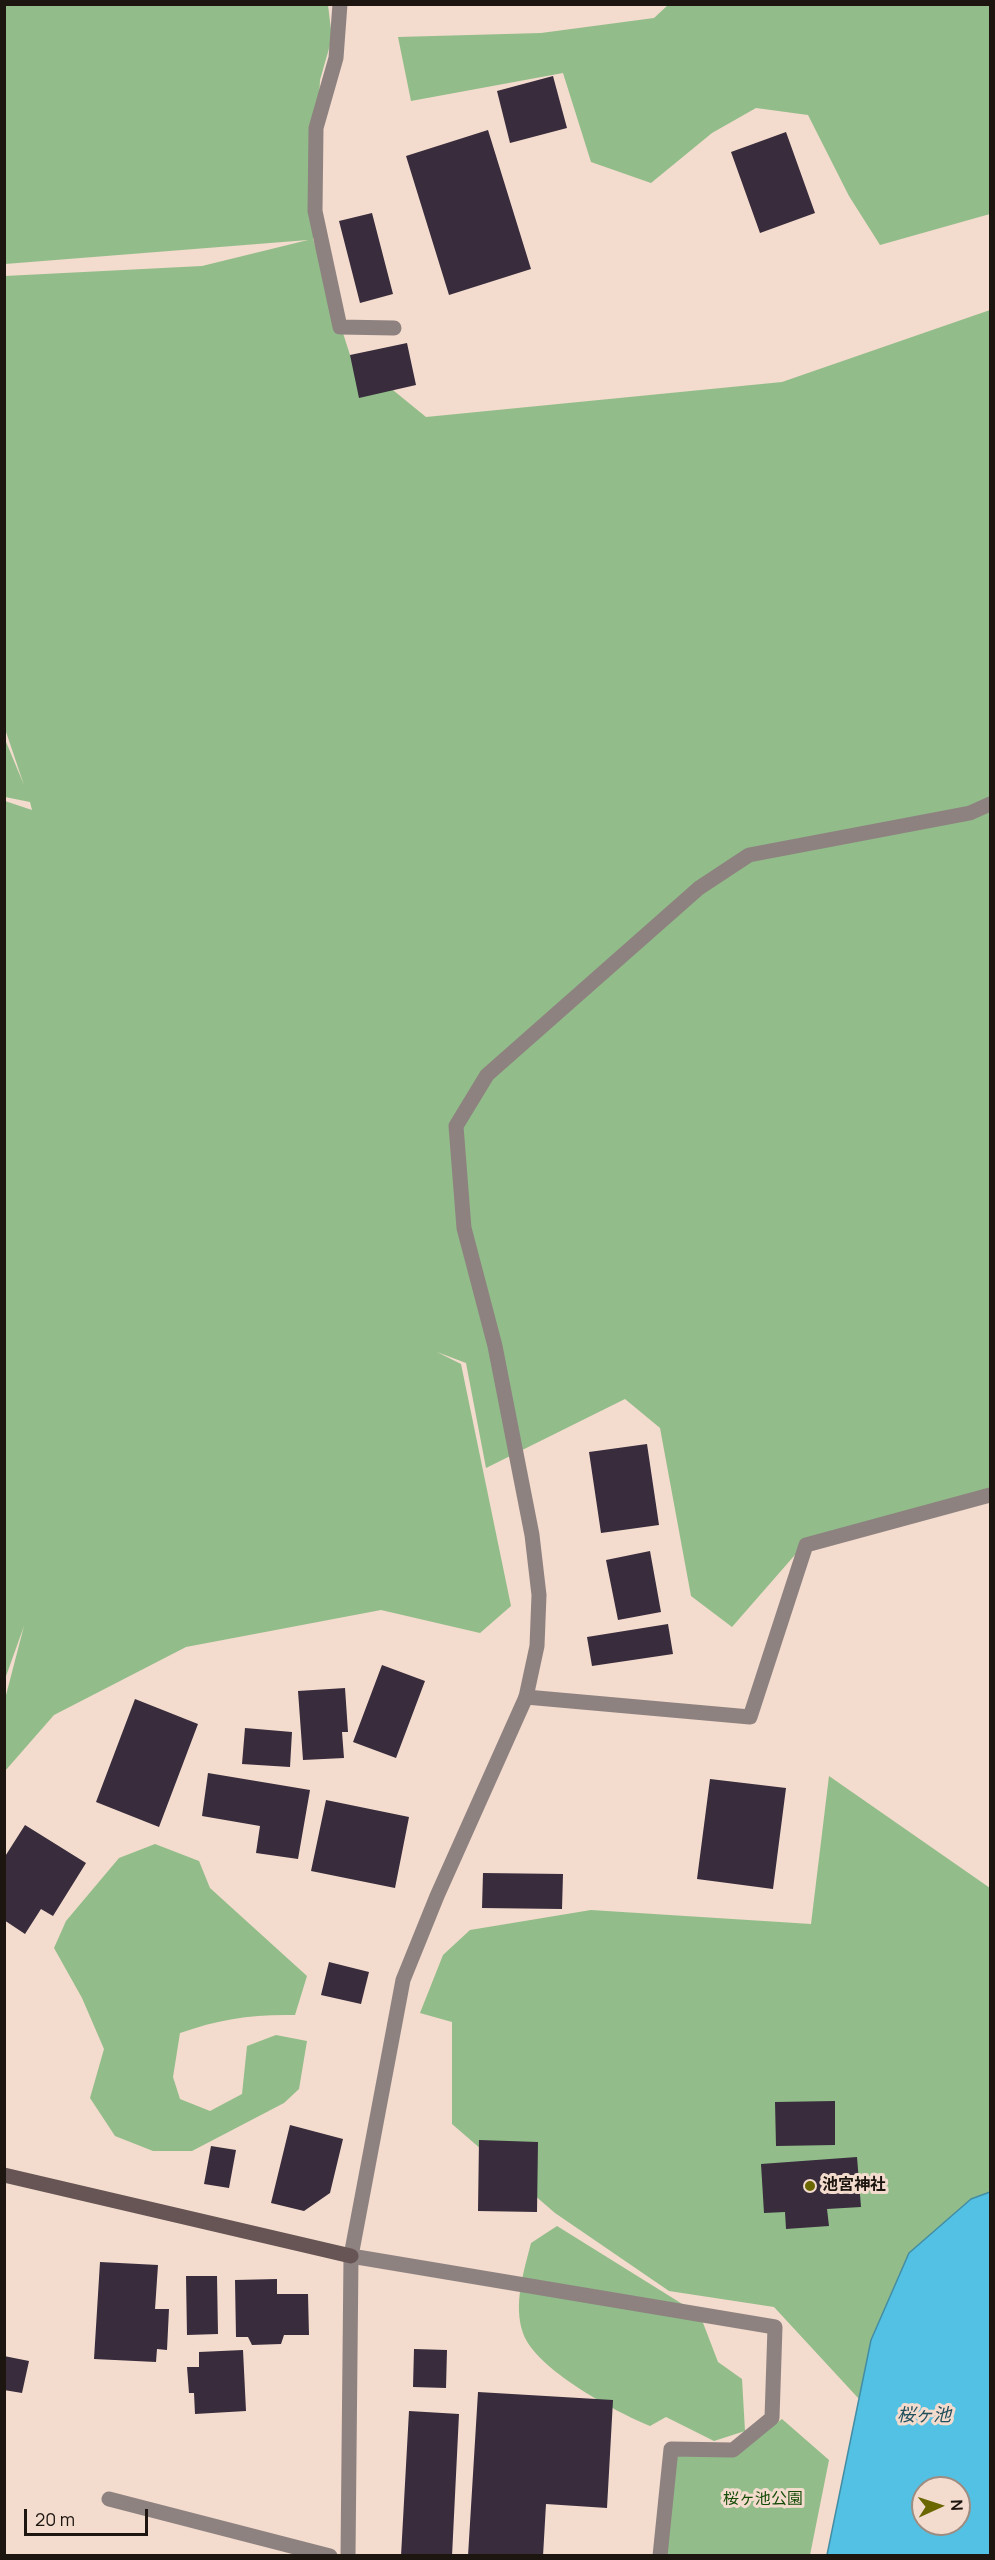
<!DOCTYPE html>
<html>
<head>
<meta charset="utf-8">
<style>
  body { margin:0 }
  #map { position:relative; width:995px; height:2560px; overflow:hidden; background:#f3dbcd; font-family:Manrope,sans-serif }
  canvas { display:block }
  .frame { position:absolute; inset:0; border:6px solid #1d1510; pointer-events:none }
  .north { position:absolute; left:911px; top:2476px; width:60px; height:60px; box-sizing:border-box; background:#f3dbcd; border:2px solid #9d8c81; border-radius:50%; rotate:87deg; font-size:16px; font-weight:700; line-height:24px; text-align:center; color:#1d1510 }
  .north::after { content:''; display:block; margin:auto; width:21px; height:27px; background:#6b6700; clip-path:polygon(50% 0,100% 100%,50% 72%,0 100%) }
  .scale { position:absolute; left:24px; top:2509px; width:124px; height:27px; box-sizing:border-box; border:3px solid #1d1510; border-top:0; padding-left:8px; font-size:18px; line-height:21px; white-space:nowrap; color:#1d1510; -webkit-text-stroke:4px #f3dbcd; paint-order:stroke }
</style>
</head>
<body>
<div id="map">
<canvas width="995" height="2560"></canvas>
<div class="frame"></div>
<div class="north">N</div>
<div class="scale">20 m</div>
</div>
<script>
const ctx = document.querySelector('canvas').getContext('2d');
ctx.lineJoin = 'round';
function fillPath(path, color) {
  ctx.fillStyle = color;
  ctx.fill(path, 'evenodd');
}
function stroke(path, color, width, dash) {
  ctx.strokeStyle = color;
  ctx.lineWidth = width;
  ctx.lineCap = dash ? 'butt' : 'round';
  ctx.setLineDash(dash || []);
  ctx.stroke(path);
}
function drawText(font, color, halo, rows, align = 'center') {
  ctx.font = font + ' Manrope,"Noto Sans JP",sans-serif';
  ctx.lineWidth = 6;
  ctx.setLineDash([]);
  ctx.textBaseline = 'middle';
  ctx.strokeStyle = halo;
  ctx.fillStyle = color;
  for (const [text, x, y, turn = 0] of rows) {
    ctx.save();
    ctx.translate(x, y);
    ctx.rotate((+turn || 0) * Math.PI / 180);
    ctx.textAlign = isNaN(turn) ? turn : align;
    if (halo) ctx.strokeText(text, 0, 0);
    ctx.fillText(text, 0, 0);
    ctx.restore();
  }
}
fillPath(new Path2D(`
  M5,5H328L332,38L320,80L313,239L350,355L426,417L782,382L990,310V1494L808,1540L732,1627L691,1596L660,1428L625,1399L486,1468L466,1363L437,1352L461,1364L511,1606L480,1633L381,1610L186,1647L54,1715L5,1771V1699L24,1626L5,1679V801L32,810L30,802L5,797L4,737L24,785L4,726L5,276L202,266L308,240L5,264Z
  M668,5H990V214L880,245L849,196L808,115L756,108L712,133L651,183L591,162L563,73L411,101L398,37L541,33L654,18Z
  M829,1776L990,1888V2212L909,2253L859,2399L774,2307L669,2291L555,2213L452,2124V2022L420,2013L443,1955L470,1930L591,1910L811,1924Z
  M155,1844L199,1861L210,1888L307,1976L295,2015C254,2014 219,2019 180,2033L173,2077L180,2099L210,2111L242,2094L247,2046L276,2035L307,2041L299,2089L284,2103L192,2151H153L115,2136L90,2098L104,2049L82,1998L54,1948L66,1921L119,1858Z
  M557,2226L700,2315L718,2362L742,2379L745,2431L714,2441L666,2417L650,2426C616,2412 535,2369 523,2333C513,2304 524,2271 531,2243Z
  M782,2419L829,2460L810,2555L660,2556L670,2455H731Z`), '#92bd8a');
const water = new Path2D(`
  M990,2192V2555H827L871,2340L909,2253L971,2199ZM923,2488H959V2524H923Z`);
fillPath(water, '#53c1e4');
stroke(water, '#438da4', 1.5);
fillPath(new Path2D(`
  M553,76L567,128L510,143L497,91Z
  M488,130L531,269L449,295L406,156Z
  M786,132L815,213L760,233L731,152Z
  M372,213L393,294L360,303L339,221Z
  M407,343L416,385L359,398L350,355Z
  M647,1444L659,1525L601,1533L589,1452Z
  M650,1551L661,1612L618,1620L606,1560Z
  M668,1624L673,1654L592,1666L587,1637Z
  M382,1665L425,1681L396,1758L353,1742Z
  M345,1688L348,1732H342L344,1758L303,1760L298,1691Z
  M135,1699L198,1724L159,1827L96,1802Z
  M245,1728L292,1732L290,1767L242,1764Z
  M208,1773L310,1790L298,1859L256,1853L260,1826L202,1816Z
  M710,1779L786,1788L773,1889L697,1879Z
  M326,1800L409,1817L395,1888L311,1871Z
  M25,1825L86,1863L53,1916L41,1909L25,1934L4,1920V1858Z
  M483,1873L563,1874L562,1909L482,1908Z
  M329,1962L369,1972L361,2004L321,1995Z
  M835,2101V2145L776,2146L775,2102Z
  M290,2125L343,2139L330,2193L304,2211L271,2203Z
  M479,2140L538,2142L537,2212L478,2211Z
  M211,2146L236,2150L229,2188L204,2184Z
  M857,2157L861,2207L827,2209L829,2226L786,2229L785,2212L764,2213L761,2164Z
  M100,2262L158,2265L155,2309H169L167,2350L157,2349L156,2362L94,2359Z
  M186,2276H217L218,2334L187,2335Z
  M277,2279V2294H308L309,2335H284L281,2344L252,2345L248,2337H236L235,2280Z
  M414,2349L447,2350L446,2388L413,2387Z
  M243,2350L246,2411L195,2414L194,2393H189L187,2367H199V2352Z
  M4,2356L29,2361L22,2393L4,2390Z
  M478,2392L613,2400L607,2508L546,2504L543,2556H468Z
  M409,2411L459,2414L452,2556H401Z`), '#382c3d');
stroke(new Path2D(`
  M526,1697L750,1717L806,1545L990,1495
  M109,2499L330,2556`), '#8e8280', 15);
stroke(new Path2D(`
  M340,4L336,58L316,128L315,211L340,327L394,328
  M351,2256L775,2327L772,2418L733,2450L671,2449L660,2556
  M348,2556L351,2256L403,1980L437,1896L526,1697L537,1646L539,1595L532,1535L495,1346L464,1228L456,1126L487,1075L699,888L749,855L970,813L990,804`), '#8e8280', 15);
stroke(new Path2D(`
  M4,2175L351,2256`), '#665554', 15);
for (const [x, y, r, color] of [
  [810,2186,6,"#6b6700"]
]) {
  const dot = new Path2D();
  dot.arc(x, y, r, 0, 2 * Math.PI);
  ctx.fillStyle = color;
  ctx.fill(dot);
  stroke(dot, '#f3dbcd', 2);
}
drawText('bold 16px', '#1d1510', '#f3dbcd', [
  ["池宮神社",822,2186]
], 'left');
drawText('16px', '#154c07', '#f3dbcd', [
  ["桜ヶ池公園",763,2500]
]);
drawText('italic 18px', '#204f5e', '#f3dbcd', [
  ["桜ヶ池",924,2416]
]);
</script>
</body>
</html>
